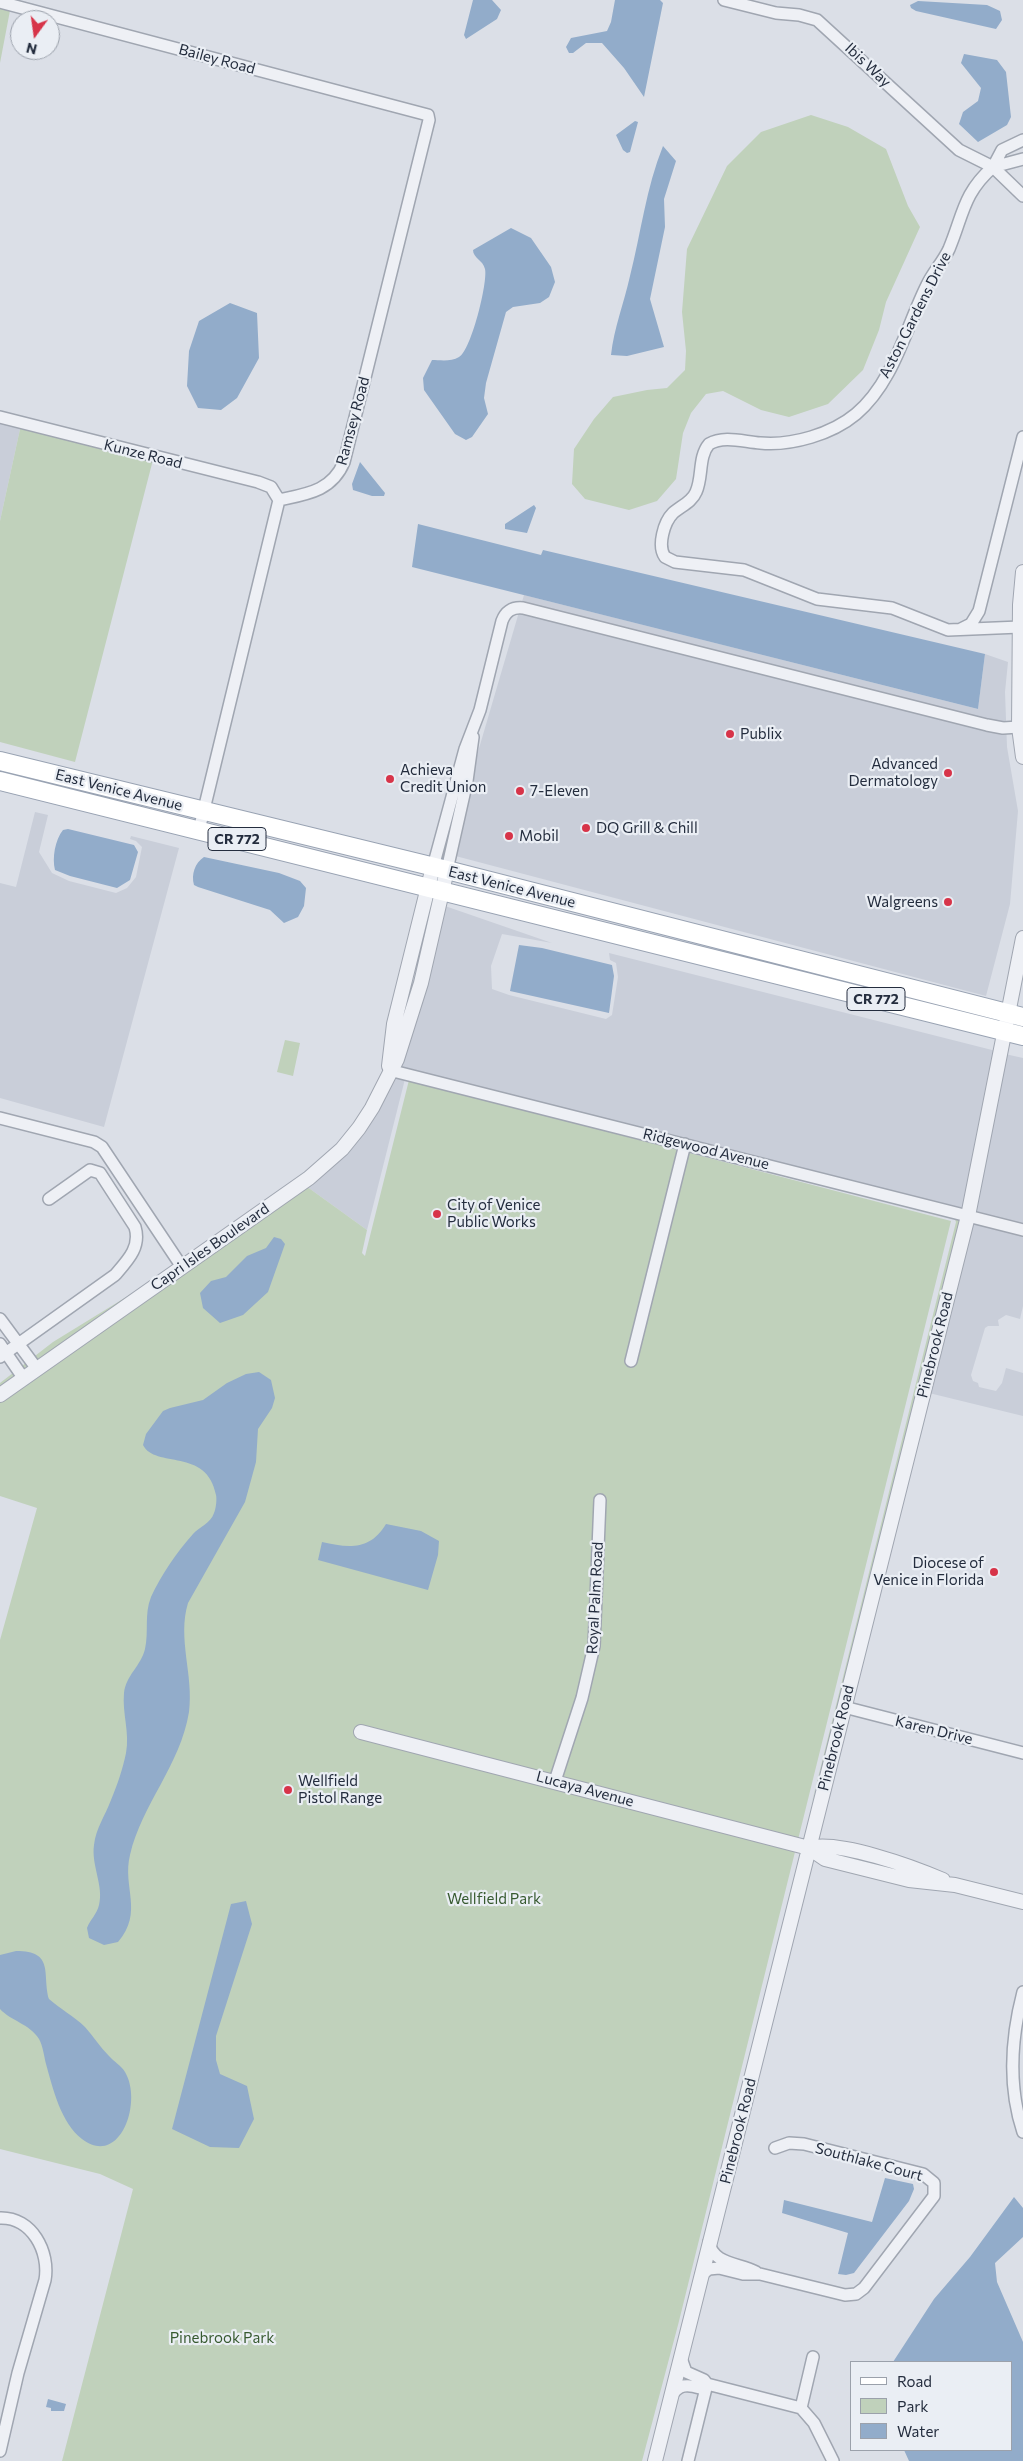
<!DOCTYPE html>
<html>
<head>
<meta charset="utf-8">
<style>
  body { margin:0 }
  #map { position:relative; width:1023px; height:2461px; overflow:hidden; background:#dbdfe7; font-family:Commissioner,sans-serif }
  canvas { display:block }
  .legend { position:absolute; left:850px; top:2361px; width:162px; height:90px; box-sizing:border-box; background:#eaeef4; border:1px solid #9ba1ab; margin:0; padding:6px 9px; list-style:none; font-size:15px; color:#242d3e }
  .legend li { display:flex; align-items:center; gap:10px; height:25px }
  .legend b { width:25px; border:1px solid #9ba1ab }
  .north { position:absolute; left:10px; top:10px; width:50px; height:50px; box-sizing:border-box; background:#eaeef4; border:1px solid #9ba1ab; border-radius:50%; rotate:194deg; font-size:14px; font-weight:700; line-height:20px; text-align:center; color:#242d3e }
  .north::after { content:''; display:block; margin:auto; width:18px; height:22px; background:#d73449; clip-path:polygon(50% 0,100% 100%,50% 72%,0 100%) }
</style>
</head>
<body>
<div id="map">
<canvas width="1023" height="2461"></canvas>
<ul class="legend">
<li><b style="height:6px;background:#fff"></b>Road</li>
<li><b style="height:14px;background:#c0d1bb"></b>Park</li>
<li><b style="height:14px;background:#92acca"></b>Water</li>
</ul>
<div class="north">N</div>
</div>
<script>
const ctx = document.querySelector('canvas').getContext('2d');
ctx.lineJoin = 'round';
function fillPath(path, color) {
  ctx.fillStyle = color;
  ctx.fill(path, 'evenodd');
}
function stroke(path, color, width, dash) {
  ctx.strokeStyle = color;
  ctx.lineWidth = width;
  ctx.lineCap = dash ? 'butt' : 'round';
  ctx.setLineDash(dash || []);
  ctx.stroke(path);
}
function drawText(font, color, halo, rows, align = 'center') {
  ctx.font = font + ' Commissioner,sans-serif';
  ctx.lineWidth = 4.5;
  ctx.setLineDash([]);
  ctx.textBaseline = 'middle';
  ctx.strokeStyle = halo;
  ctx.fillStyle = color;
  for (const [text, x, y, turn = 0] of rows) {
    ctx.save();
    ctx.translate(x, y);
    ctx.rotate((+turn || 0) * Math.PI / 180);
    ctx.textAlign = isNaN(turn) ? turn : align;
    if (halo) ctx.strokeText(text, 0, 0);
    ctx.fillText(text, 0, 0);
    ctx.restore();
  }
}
fillPath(new Path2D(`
  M0,415L22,420L0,521Z
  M524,595L978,709L985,654L1008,662L1005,692L1007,747L1018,811L1010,904L986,996L448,854Z
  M35,812L48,815L39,852L52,873L69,881L116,893L127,888L136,877L142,847L136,841L130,839L131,836L179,848L104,1127L0,1098V883L16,887Z
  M445,906L552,943L502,934L491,966L492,989L509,995L606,1019L612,1015L618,977L616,963L610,960L609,953L996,1051L963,1217L405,1079L367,1230L306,1186L363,1132Z
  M1005,1054L1023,1058V1306L1020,1319L1006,1315L998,1320L999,1326H988L985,1328L971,1375L973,1381L978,1383L979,1387L996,1391L1002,1383L1006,1368L1023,1373V1416L929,1393Z`), '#c9ced9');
fillPath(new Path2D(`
  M0,0H12L0,63Z
  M811,115L848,127L886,149L908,206L920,227L886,302L879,330L863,370L828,404L789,417L761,410L723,391L706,394L691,413L683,433L676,479L657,501L629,510L585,499L572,484L574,449L594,419L613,397L647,390L667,388L685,370L686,351L682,312L687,249L727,166L761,132Z
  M22,420L155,452L75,762L0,742V521Z
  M285,1040L300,1043L293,1076L277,1072Z
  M409,1080L951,1221L678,2325L642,2461H62L133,2189L100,2174L0,2149V1640L37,1508L0,1496V1401L306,1186L367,1230L362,1253L365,1256Z
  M954,1217H963L855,1645L811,1806L956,1222Z
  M162,1275L0,1389V1383L53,1342Z`), '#c0d1bb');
fillPath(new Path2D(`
  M473,0H492L501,10L497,19L466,39L464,35Z
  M615,0H660L663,3L644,97L624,68L602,43H586L573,53H569L566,47L571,38L607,31L611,22Z
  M918,1L987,5L1000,11L1002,20L996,29L916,11L911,8L910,5Z
  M964,54L997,60L1006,72L1011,117L1007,125L978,142L959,124L963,112L978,101L981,88L961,63Z
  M635,121L638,122L630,152L627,153L623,150L616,135Z
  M663,146L676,161L664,199L665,227L650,299L664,347L627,356L611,355C614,328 624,303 630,276C641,233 646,188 663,146Z
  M511,228L531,238L551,267L555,282L549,297L540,303L513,307L506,312L486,383L484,398L488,414L472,437L466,440L455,434L424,390L423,378L432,360C440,360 451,362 459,357C471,351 488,282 485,269C483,260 473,258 473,250Z
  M230,303L257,313L259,358L237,398L221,410L198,408L187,386L189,351L199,321Z
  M360,462L385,493L384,496H372L353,490L352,484Z
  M534,505L536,508L527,533L505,529V524Z
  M418,524L541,555L543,550L985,654L978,709L412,567Z
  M68,829L134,845L138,852L130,880L117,888L70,876L55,870C52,858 55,840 63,830Z
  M204,857L279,873L300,881L306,888L304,906L298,917L284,923L270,910L198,887L194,885C191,874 195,863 204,857Z
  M519,945L542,948L612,965L614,976L609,1013L510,991Z
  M274,1237L281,1239L285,1244L268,1292L243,1315L220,1323L203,1308L200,1293L211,1281L226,1277L247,1256L266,1248Z
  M259,1372L271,1380L275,1398L272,1408L258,1429L256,1462L245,1502L188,1603C177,1639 194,1675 189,1712C180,1766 142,1804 130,1855C122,1887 144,1912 118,1942L104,1945L89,1938L87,1928C90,1920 97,1914 99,1905C104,1886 91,1865 94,1845C96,1828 105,1816 111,1800C117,1786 123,1768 126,1753C130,1733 122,1713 124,1693C126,1675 141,1666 145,1649C149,1632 144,1614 151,1597C161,1575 177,1552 193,1534C199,1527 211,1523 214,1513C216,1509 217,1499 216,1495C207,1447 155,1469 143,1445L146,1434L163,1411L170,1408L203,1400L227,1383L246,1374Z
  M386,1524L421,1531L439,1541L438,1555L428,1590L318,1560L322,1542C348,1548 370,1551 386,1524Z
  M246,1901L252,1924L216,2036V2060L220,2074L247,2086L254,2119L239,2148L210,2147L172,2129L231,1904Z
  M16,1951C55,1951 42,1974 49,1999C60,2009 74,2016 85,2027C93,2036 100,2047 109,2056C114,2062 121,2065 125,2072C143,2102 120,2168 82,2139C61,2123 53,2089 46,2064C44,2056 43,2046 39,2039C30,2024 11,2021 0,2009V1955Z
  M885,2178L913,2184L914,2189L909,2201L854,2273L846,2275L838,2274L848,2233L782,2213L784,2200L872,2222Z
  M1014,2197L1023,2208V2237L995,2263L997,2282L1023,2342V2461H909L904,2450H1012V2362H893L934,2299L970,2257Z
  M48,2399L66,2404L64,2411H51V2408L46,2407Z`), '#92acca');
const minor = new Path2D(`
  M724,0L776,13L799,15L817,20L959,150L993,167
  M0,2L428,115L429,120L344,462C332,491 307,494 279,500
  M993,167L1002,150L1023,140
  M993,167L1023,159
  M0,417L258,482L271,487L279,500
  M1020,627L948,630L892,608L817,599L744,570L675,562L665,557C657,546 664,522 673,513C681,506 692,502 696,492C703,477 698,457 709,444C724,435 744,442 760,443C792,446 832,434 856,414C894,382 906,327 927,285C933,272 943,262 949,249C963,216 963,193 993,167L1023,196
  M961,629L971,624L979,611L1023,437
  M199,830L279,500
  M433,867L465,749L480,710L502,621C506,611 512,607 523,608L987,725L1003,728L1019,727
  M447,870L467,781L473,737
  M389,1070L1023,1230
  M0,1118L94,1142L102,1147L182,1267
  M0,1319L37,1369
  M0,1344L24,1379
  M0,1357L115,1275C128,1260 141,1247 135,1227L100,1173L90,1170L49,1199
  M631,1361L685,1144
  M844,1707L1023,1753
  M555,1781L582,1698L594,1646L600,1500
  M1023,1992C1011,2038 1008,2087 1023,2132
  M0,2218C32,2217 50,2252 45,2280L18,2373L0,2451
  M709,2242C712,2264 739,2263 756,2272
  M701,2275L709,2269L719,2268L743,2274H760L845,2295L856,2294L864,2288L934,2196V2183L923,2174L804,2144L789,2143L775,2148
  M813,2357L801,2408L814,2423L833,2461
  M681,2358L686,2372L704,2380L707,2384L801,2408
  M671,2396C679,2384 687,2384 700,2388L707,2384
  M688,2461L707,2384`);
const tertiary = new Path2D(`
  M1023,572L1020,605L1019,727L1023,757
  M389,1066L394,1024L433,867
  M0,1395L309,1178L342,1149L359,1128L372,1108L397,1059L421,983L447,870
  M361,1732L809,1848L825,1859L909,1880L955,1885L1023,1902
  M809,1848C839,1840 913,1867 943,1880
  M655,2461L968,1216L1023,938`);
const primary = new Path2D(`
  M0,761L447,870L1023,1017
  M0,781L1023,1036`);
stroke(minor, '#a0a6b1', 14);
stroke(tertiary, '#a0a6b1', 16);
stroke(primary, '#99a3b3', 20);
stroke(minor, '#eef0f5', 11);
stroke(tertiary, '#eef0f5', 14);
stroke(primary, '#fff', 18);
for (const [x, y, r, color] of [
  [730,734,5,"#d73449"],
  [948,773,5,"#d73449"],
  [390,779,5,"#d73449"],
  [520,791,5,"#d73449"],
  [586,828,5,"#d73449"],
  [509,836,5,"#d73449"],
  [948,902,5,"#d73449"],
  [437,1214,5,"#d73449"],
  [994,1572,5,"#d73449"],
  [288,1790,5,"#d73449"]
]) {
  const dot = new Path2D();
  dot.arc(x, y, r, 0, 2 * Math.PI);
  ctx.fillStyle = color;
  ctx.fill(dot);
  stroke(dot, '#eaeef4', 2);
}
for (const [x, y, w] of [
  [237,839,58],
  [876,999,58]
]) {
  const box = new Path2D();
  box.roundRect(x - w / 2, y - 11.5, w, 23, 4);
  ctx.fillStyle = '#eaeef4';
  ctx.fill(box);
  stroke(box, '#242d3e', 1);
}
drawText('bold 14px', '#242d3e', null, [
  ["CR 772",237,839],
  ["CR 772",876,999]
]);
drawText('15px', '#242d3e', '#eaeef4', [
  ["Bailey Road",217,59,15],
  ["Ibis Way",868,65,43],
  ["Aston Gardens Drive",915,315,-63],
  ["Ramsey Road",353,421,-75],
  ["Kunze Road",143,454,14],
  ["East Venice Avenue",119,790,14],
  ["East Venice Avenue",512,887,14],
  ["Ridgewood Avenue",706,1149,14],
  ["Capri Isles Boulevard",210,1247,-35],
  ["Pinebrook Road",935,1345,-76],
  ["Royal Palm Road",595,1598,-87],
  ["Karen Drive",934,1730,14],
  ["Pinebrook Road",836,1738,-76],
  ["Lucaya Avenue",585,1789,15],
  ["Pinebrook Road",738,2131,-76],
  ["Southlake Court",869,2162,15]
]);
drawText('15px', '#242d3e', '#eaeef4', [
  ["Publix",740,734],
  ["Advanced",938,764,"right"],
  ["Dermatology",938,781,"right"],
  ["Achieva",400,770],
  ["Credit Union",400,787],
  ["7-Eleven",530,791],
  ["DQ Grill & Chill",596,828],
  ["Mobil",519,836],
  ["Walgreens",938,902,"right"],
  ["City of Venice",447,1205],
  ["Public Works",447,1222],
  ["Diocese of",984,1563,"right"],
  ["Venice in Florida",984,1580,"right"],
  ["Wellfield",298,1781],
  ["Pistol Range",298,1798]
], 'left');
drawText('15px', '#375a30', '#eaeef4', [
  ["Wellfield Park",494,1899],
  ["Pinebrook Park",222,2338]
]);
</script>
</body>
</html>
